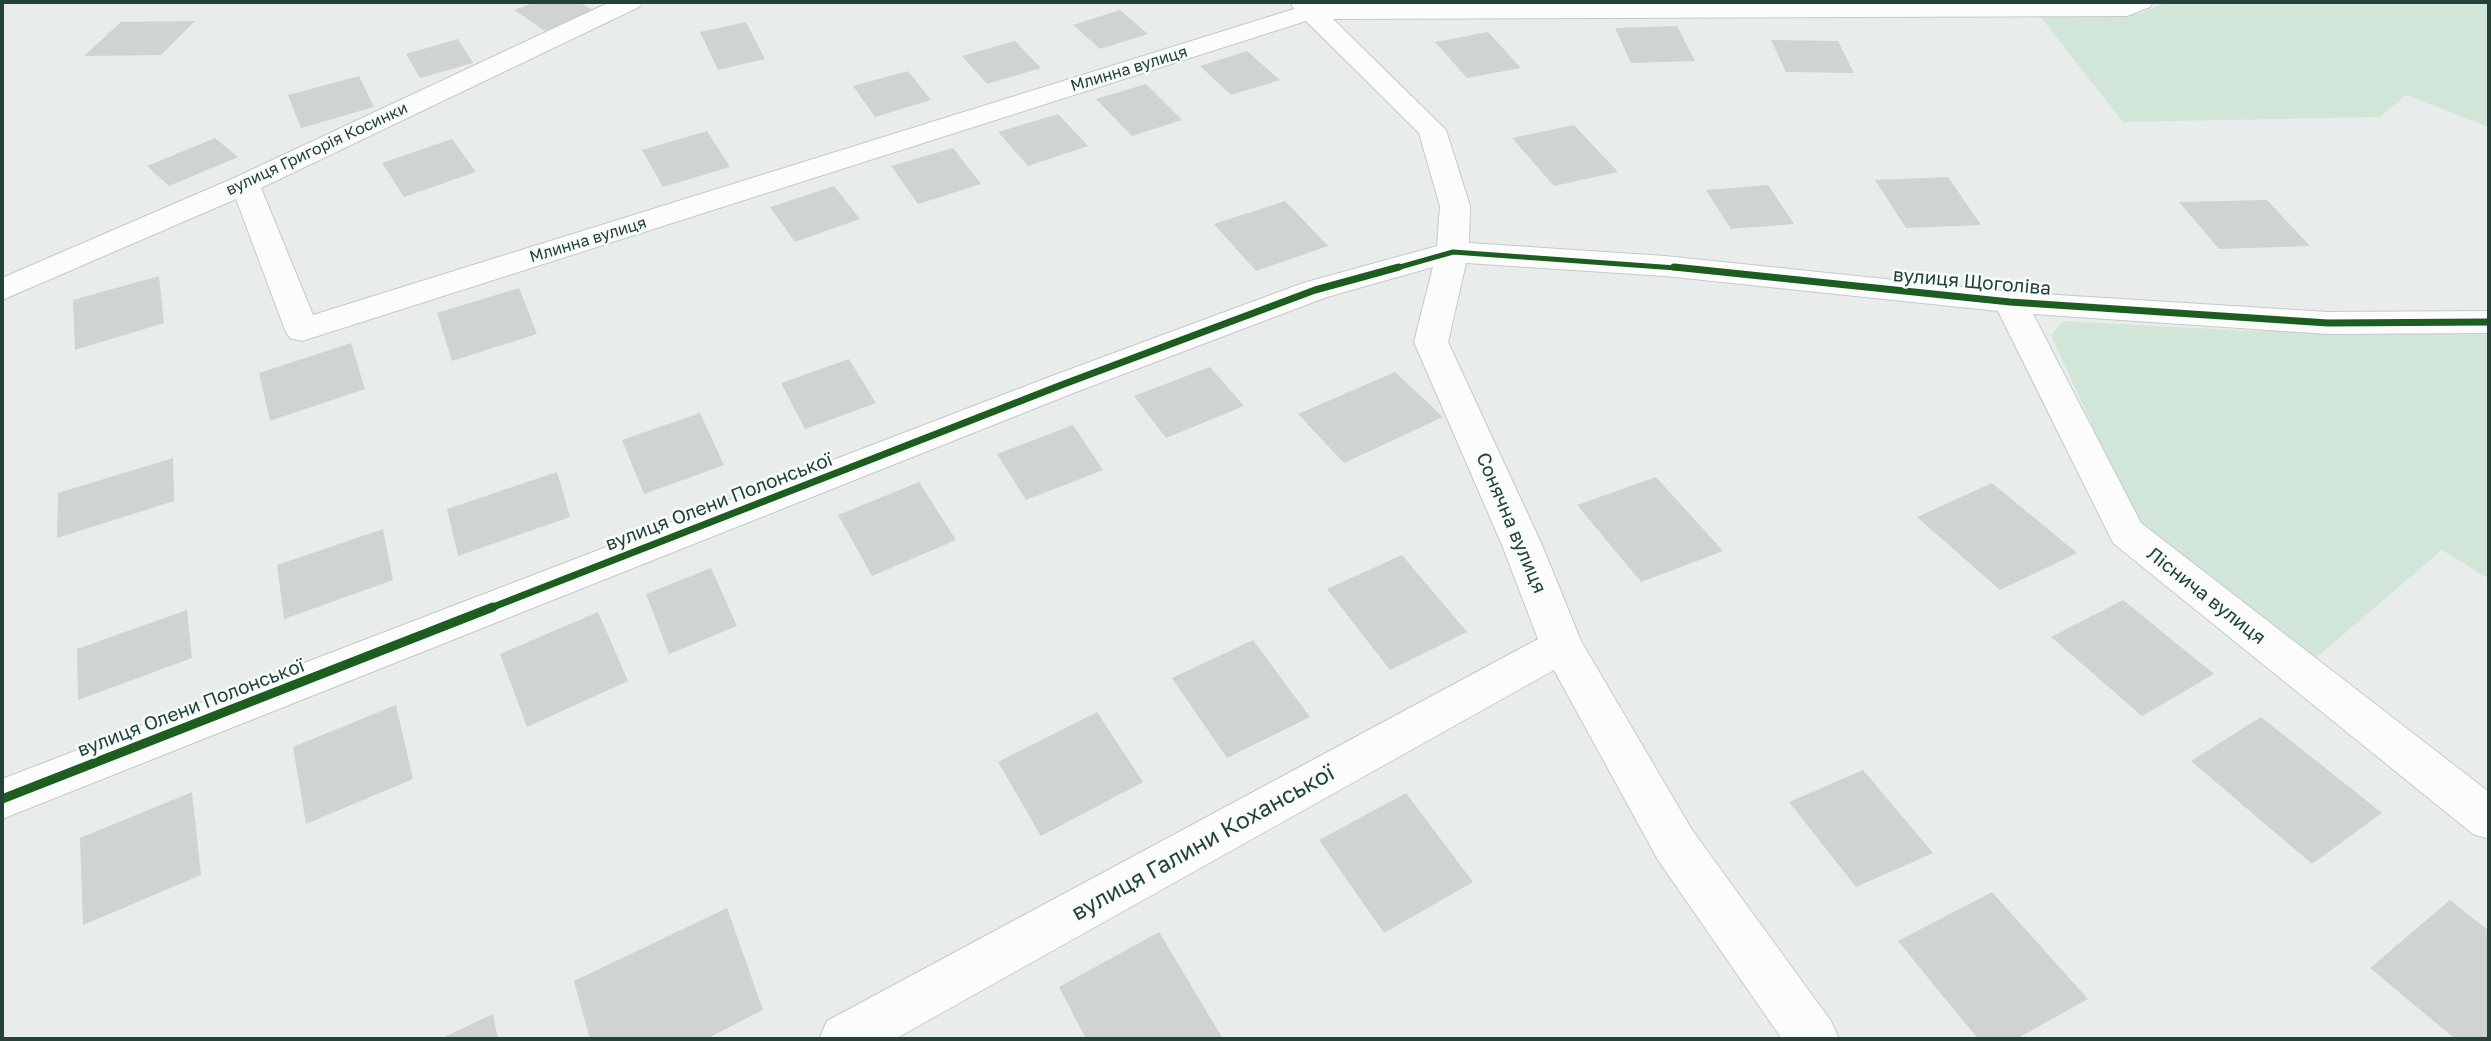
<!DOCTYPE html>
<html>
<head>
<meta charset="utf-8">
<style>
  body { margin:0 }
  #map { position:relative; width:2491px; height:1041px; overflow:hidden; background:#e8edeb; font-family:"Golos Text",sans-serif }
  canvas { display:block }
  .frame { position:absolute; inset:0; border:4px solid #24423a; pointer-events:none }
</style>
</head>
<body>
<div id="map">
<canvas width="2491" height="1041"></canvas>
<div class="frame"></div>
</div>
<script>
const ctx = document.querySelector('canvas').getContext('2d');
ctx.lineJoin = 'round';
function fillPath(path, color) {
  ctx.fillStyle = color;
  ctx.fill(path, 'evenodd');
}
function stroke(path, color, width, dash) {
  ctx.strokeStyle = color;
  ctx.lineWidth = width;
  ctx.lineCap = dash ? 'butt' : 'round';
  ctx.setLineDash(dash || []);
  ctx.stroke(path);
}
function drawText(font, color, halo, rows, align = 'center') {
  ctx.font = font + ' "Golos Text",sans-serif';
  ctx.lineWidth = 5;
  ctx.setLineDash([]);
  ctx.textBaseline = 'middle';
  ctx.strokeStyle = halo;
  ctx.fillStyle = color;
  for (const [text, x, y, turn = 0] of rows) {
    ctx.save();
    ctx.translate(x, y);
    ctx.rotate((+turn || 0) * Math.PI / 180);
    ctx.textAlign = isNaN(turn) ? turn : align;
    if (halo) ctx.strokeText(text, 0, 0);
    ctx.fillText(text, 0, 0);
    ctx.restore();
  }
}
fillPath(new Path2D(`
  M2167,2H2489V127L2406,95L2380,117L2123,122L2039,15L2138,14Z
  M2063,321L2250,331L2489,333V579L2442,550L2315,659L2164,547L2131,511L2051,335Z`), '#d1e6d8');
fillPath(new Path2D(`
  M536,2H579L594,11L545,31L514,10Z
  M1120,10L1148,34L1100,49L1073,25Z
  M195,21L161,55L84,56L121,22Z
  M746,22L765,59L718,70L700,32Z
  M1677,26L1695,61L1631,63L1615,28Z
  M1488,32L1521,68L1467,78L1435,42Z
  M458,39L473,63L420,78L406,54Z
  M1771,40L1838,41L1854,73L1786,72Z
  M1015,41L1041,68L987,84L962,56Z
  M1247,51L1280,80L1231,95L1200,66Z
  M908,71L931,100L875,117L853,86Z
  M359,76L374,107L301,128L288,95Z
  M1146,84L1182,120L1132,136L1096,99Z
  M1058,114L1088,146L1028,166L998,132Z
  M1574,125L1618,172L1554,186L1512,138Z
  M707,131L730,167L663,187L642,150Z
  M215,138L238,157L169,186L147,166Z
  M452,139L476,172L404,197L382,163Z
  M953,148L981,184L918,204L891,166Z
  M1948,177L1981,225L1906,228L1875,180Z
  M1768,185L1794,224L1731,229L1706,190Z
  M834,186L860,219L795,242L770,207Z
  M2267,200L2310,246L2219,249L2179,202Z
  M1285,201L1328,246L1256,271L1214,224Z
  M159,276L164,323L75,350L73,300Z
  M519,288L537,334L452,361L437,313Z
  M351,343L365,389L270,421L259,373Z
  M849,359L876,403L805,429L781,383Z
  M1210,367L1244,406L1166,438L1134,396Z
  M1395,372L1443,417L1344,463L1298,414Z
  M700,413L724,465L644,494L622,440Z
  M1073,425L1103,470L1026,500L997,454Z
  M173,458L174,501L57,538L58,493Z
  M557,472L570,517L458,556L447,509Z
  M1656,477L1723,551L1641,582L1577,505Z
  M919,482L956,540L872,576L838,515Z
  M1992,483L2077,553L2000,590L1917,517Z
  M383,529L393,580L284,619L277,565Z
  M1402,555L1467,632L1390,670L1327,589Z
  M711,568L737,626L669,654L646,594Z
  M2123,600L2214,674L2142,716L2051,637Z
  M187,610L192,658L78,700L77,649Z
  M598,612L628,681L527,727L500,654Z
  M1253,640L1310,717L1227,758L1172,678Z
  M396,705L413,779L306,824L293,747Z
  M1097,712L1143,782L1041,836L998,762Z
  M2261,717L2382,813L2312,864L2191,761Z
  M1863,770L1933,853L1856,887L1789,802Z
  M192,792L201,875L83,925L80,838Z
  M1406,793L1473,882L1384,933L1319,840Z
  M1992,892L2088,999L2016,1039H1978L1898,941Z
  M2450,900L2489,931V1039H2455L2370,968Z
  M727,908L763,1010L706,1039H590L574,981Z
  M1159,932L1223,1039H1086L1059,987Z
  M493,1014L498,1039H440Z`), '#cfd4d2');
const street = new Path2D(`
  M610,2H643L639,7L261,188L313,315L1294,9L1290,2H2153L2150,7L2127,16L1333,19L1446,130L1470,206L1469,243L1665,256L2010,292L2328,312L2489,311V333L2328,334L2033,314L2141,523L2489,792V839L2473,834L2113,543L1998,311L1665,276L1466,263L1448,342L1542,545L1581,641L1692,830L1831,1021L1839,1039H1782L1658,860L1554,670L895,1039H819L827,1021L1538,639L1502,545L1414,342L1433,267L1327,297L1076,392L2,819V779L1052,376L1303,283L1437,246L1440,206L1419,133L1306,21L302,341L290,338L285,330L236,199L2,300V278L234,178Z`);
stroke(street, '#c5cac8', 2);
fillPath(street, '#fcfcfc');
stroke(new Path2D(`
  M1393,269L1453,252L1690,269`), '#1b5e20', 5);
stroke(new Path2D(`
  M1674,267L2010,302L2328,323L2489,322
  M488,609L1064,384L1315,290L1399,267`), '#1b5e20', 7);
stroke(new Path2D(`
  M2,799L493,607`), '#1b5e20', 9);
drawText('16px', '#24423a', '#f7fbf9', [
  ["Млинна вулиця",1129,69,-17],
  ["вулиця Григорія Косинки",317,149,-25],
  ["Млинна вулиця",588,240,-17]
]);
drawText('19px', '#24423a', '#f7fbf9', [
  ["вулиця Щоголіва",1972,282,5],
  ["вулиця Олени Полонської",719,502,-21],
  ["Сонячна вулиця",1511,523,67],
  ["Ліснича вулиця",2206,596,38],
  ["вулиця Олени Полонської",191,708,-21]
]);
drawText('23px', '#24423a', '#f7fbf9', [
  ["вулиця Галини Коханської",1203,843,-29]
]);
</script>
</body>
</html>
